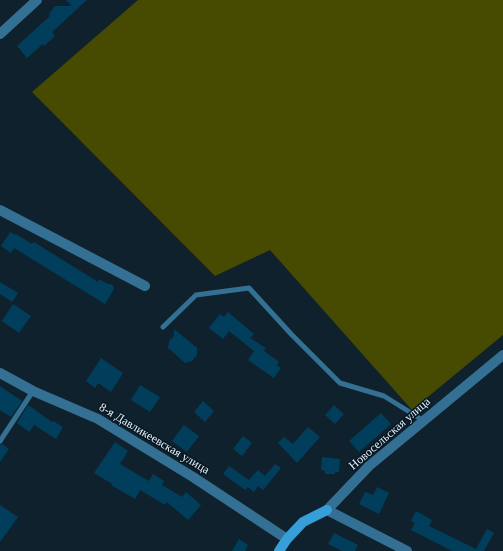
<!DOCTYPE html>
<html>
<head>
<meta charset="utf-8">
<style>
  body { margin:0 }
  canvas { display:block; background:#0e212c }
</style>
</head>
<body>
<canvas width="503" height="551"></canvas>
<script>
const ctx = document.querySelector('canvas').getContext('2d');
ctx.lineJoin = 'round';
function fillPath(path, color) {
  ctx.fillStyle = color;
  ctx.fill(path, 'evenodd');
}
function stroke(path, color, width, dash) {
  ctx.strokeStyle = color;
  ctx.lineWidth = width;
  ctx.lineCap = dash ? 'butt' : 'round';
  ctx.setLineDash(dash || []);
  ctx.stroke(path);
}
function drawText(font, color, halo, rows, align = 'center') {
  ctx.font = font + ' "Times New Roman",serif';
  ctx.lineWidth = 3;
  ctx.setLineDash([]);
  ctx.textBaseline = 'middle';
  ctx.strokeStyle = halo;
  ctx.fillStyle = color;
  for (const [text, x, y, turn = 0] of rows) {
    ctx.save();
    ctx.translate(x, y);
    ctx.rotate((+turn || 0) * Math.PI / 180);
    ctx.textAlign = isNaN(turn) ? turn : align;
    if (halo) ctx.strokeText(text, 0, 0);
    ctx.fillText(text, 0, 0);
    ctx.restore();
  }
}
fillPath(new Path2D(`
  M138,0H503V335L412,410L270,250L215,276L32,92Z`), '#464b01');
fillPath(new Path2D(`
  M66,0H87L52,32L55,36L44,46L43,44L27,58L17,46L50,16L49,14L55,6H72Z
  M10,232L16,235V234L32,244L34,242L98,282L99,279L108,284H110L113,285L114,289L105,304L14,248L11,253L1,246Z
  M0,282L18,293L12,302L0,294Z
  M13,304L31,316L19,333L2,321Z
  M228,312L254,334L250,338L266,348L264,351L279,362L277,365L281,368L274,378L248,360L254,351L229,331L223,339L209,328L220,314L224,317Z
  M174,329L197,348V355L192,361L185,363L168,348L169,341L174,336Z
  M101,358L123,373L111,392L98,383L95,388L86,381Z
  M140,385L160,397L150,412L131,400Z
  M0,386L22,401L11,417L0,410Z
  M203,401L214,411L205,422L194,412Z
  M28,405L52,422L53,421L63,427L56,439L34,425L29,432L17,423Z
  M334,405L344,414L335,424L325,415Z
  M381,413L391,424L359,452L349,441Z
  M184,425L199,436L187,452L172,441Z
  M308,427L320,437L297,463L278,443L284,437L293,444Z
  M243,436L252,443L242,456L233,449Z
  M115,442L128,451L120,464L149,481L153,474L164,481L162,485L182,497L186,492L201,505L188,520L167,502L165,505L140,490L135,499L111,485L112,484L94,473Z
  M2,444L9,449L0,462V445Z
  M322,457L340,459L339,472H335V474H325V471L321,470Z
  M275,464L281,468L263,490L258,486L254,492L248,487L245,490L223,474L229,466L249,480L258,470L265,476Z
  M377,487L389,493L379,514L359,504L365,492L373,495Z
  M0,505L18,517L0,542Z
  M416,511L432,520L429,526L476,549L487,529L494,533L484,551H452L411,530L415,523L411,521Z
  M334,533L358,545L355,551H342L328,544Z
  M239,539L248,545L245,551H232Z`), '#013e5b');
stroke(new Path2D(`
  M163,327L196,295L249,288L292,335L340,383L384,396L424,421
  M0,441L33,391`), '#347093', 5);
stroke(new Path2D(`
  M0,34L37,0
  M0,210L145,286
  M0,373L33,391L98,419L193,477L287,539
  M407,551L327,510L369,466L503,355`), '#347093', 10);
stroke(new Path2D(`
  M279,551L287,539L303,522L327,510`), '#369ed8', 10);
drawText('12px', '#e5f1f9', '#051722', [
  ["Новосельская улица",390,434,-41],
  ["8-я Давликеевская улица",154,439,31]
]);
</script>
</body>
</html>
